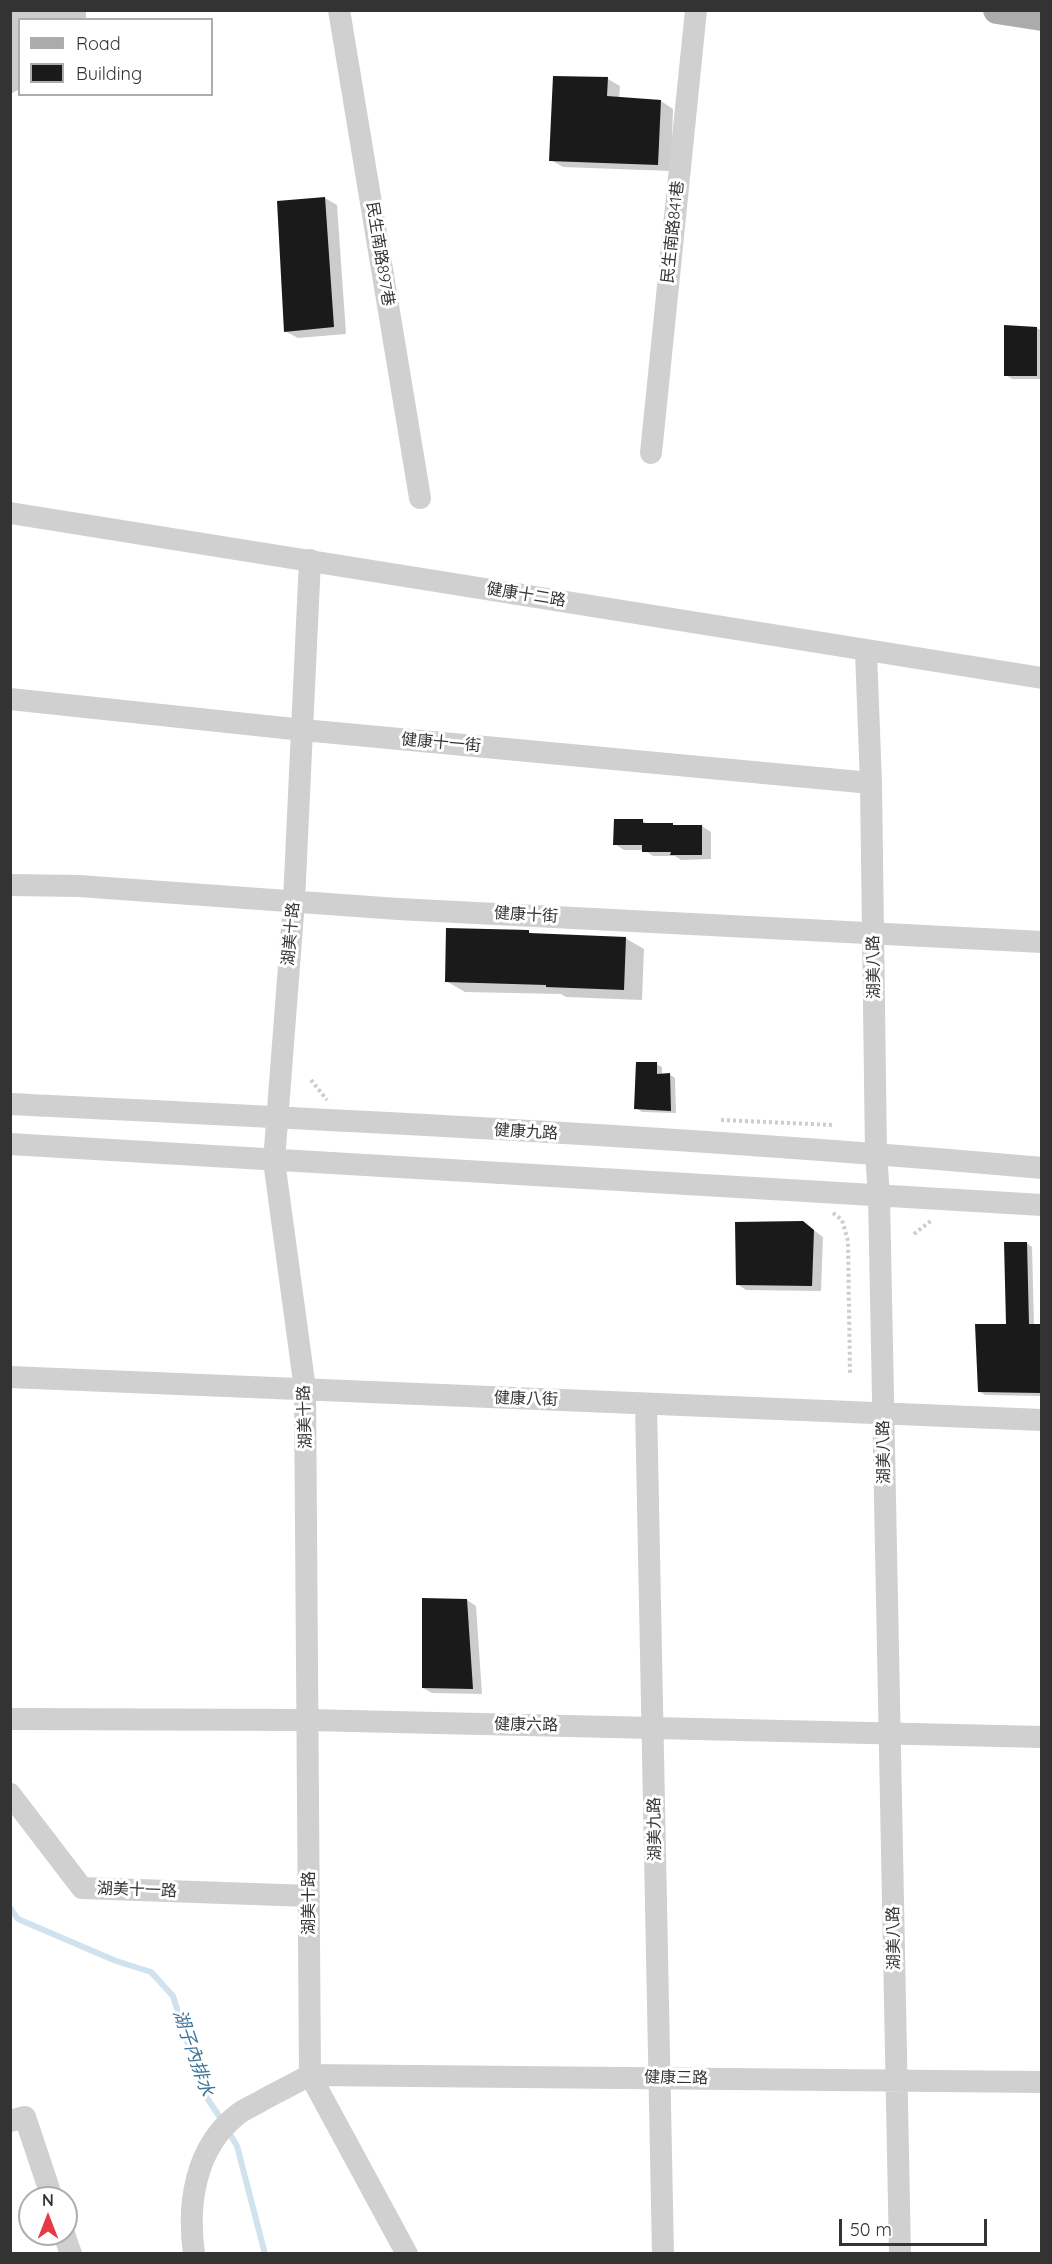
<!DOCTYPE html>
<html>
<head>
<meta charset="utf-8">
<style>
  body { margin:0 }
  #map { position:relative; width:1052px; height:2264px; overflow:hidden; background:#fff; font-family:Quicksand,sans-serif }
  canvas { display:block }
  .frame { position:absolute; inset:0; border:12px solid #333; pointer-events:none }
  .legend { position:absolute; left:18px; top:18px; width:195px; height:78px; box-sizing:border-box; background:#fff; border:2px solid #adadad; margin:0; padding:8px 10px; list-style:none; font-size:18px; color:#333 }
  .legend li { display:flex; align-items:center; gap:12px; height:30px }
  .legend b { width:30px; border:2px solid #adadad }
  .north { position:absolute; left:18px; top:2186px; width:60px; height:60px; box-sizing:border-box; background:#fff; border:2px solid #adadad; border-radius:50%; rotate:0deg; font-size:16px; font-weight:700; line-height:24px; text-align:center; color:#333 }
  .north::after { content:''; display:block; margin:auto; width:21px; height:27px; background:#e63946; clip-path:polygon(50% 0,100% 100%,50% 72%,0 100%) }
  .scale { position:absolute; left:839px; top:2219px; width:148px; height:27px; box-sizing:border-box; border:3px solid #333; border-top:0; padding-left:8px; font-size:18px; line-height:21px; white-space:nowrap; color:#333; -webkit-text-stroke:4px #fff; paint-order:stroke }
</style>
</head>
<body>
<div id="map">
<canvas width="1052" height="2264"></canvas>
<div class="frame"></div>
<ul class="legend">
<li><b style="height:8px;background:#ababab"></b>Road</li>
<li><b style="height:16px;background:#1a1a1a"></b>Building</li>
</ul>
<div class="north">N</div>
<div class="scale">50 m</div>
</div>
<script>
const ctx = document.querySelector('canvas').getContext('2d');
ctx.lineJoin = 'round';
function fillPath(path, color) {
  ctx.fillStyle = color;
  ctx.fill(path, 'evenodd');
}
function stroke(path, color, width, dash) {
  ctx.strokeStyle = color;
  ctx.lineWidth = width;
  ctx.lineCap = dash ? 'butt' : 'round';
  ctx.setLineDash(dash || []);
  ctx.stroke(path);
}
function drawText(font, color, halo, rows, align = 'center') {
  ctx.font = font + ' Quicksand,"Noto Sans TC",sans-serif';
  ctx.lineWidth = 6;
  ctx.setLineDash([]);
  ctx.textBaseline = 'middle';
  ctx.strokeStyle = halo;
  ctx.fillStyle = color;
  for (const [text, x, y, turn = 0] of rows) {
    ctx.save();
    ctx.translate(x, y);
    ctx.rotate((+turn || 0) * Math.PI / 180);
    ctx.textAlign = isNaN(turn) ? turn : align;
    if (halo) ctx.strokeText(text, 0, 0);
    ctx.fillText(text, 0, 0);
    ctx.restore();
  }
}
fillPath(new Path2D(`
  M10,10H86V20H20V89L10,94Z
  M608,79L620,86L619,99L661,101L673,109L671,171L563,167L551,160Z
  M325,198L337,205L346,334L298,338L285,331Z
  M1006,327L1037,328L1042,331V379H1012L1006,375Z
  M643,821L649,825L702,826L711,832V859L681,860L675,856H653L644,850H624L615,844Z
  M529,932L534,935L625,938L644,949L642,1000L566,997L561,994L465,992L446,981Z
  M656,1064L662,1067V1075L669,1074L675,1078L676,1113L642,1112L636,1108Z
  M803,1222L823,1237L821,1291L746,1290L737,1284Z
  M1026,1243L1032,1247L1034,1325H1042V1396L985,1395L979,1391L1007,1325Z
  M467,1600L476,1606L482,1694L432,1693L423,1688Z`), '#0003');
stroke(new Path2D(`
  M10,1908L18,1919L116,1961L151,1972L173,1996L203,2092L223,2122
  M228,2131L237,2146L265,2254`), '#cfe2ee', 6);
fillPath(new Path2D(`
  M553,76L608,77L607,96L661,100L658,165L549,161Z
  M325,197L334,327L284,332L277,201Z
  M1004,325L1037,327V376H1004Z
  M614,819H643V823H673V825H702V855H670L671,852H642V845H613Z
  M446,928L529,930V933L626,937L624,990L546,987V985L445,982Z
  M636,1062H657V1074L670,1073L671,1111L634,1109Z
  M803,1221L814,1230L812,1286L736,1285L735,1222Z
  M1004,1242H1027L1029,1324H1041V1393L978,1392L975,1324H1006Z
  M422,1598L467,1599L473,1689L422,1688Z`), '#1a1a1a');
stroke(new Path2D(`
  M311,1080L327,1100
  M721,1120L834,1125
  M833,1213L842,1220L848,1241L850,1373
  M914,1234L932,1220`), '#cdcdcd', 4, [3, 3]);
stroke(new Path2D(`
  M339,10L420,498
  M651,453L696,10
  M10,513L1042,678
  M310,560L294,901L274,1161L305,1389L310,2075L407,2254
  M866,652L871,783L876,1153L879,1196L900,2254
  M10,699L303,730L871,783
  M10,885L79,886L398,909L1042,942
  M10,1104C354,1121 699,1137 1042,1168
  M10,1144L1042,1205
  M10,1377L1042,1420
  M646,1404L663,2254
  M10,1719L308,1720L1042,1737
  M10,1794L82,1888L309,1896
  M10,2121L25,2117L52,2198
  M64,2234L71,2254
  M194,2254C187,2204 195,2148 237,2115C244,2109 253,2106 261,2101C277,2092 294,2084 310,2075L1042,2082`), '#d0d0d0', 22);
stroke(new Path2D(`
  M997,10L1042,17`), '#ababab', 28);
drawText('16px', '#333', '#fff', [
  ["民生南路841巷",673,232,-84],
  ["民生南路897巷",380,254,81],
  ["健康十二路",526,595,9],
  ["健康十一街",441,743,5],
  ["健康十街",526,915,3],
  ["湖美十路",291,934,-85],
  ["湖美八路",874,967,-91],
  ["健康九路",526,1132,3],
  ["健康八街",526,1399,2],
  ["湖美十路",305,1417,-92],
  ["湖美八路",884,1452,-91],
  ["健康六路",526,1725,1],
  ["湖美九路",655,1829,-91],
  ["湖美十一路",137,1890,2],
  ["湖美十路",309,1903,-90],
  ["湖美八路",894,1938,-91],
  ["健康三路",676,2078,1]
]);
drawText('italic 18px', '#3f7597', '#fff', [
  ["湖子內排水",193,2053,71]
]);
</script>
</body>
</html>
